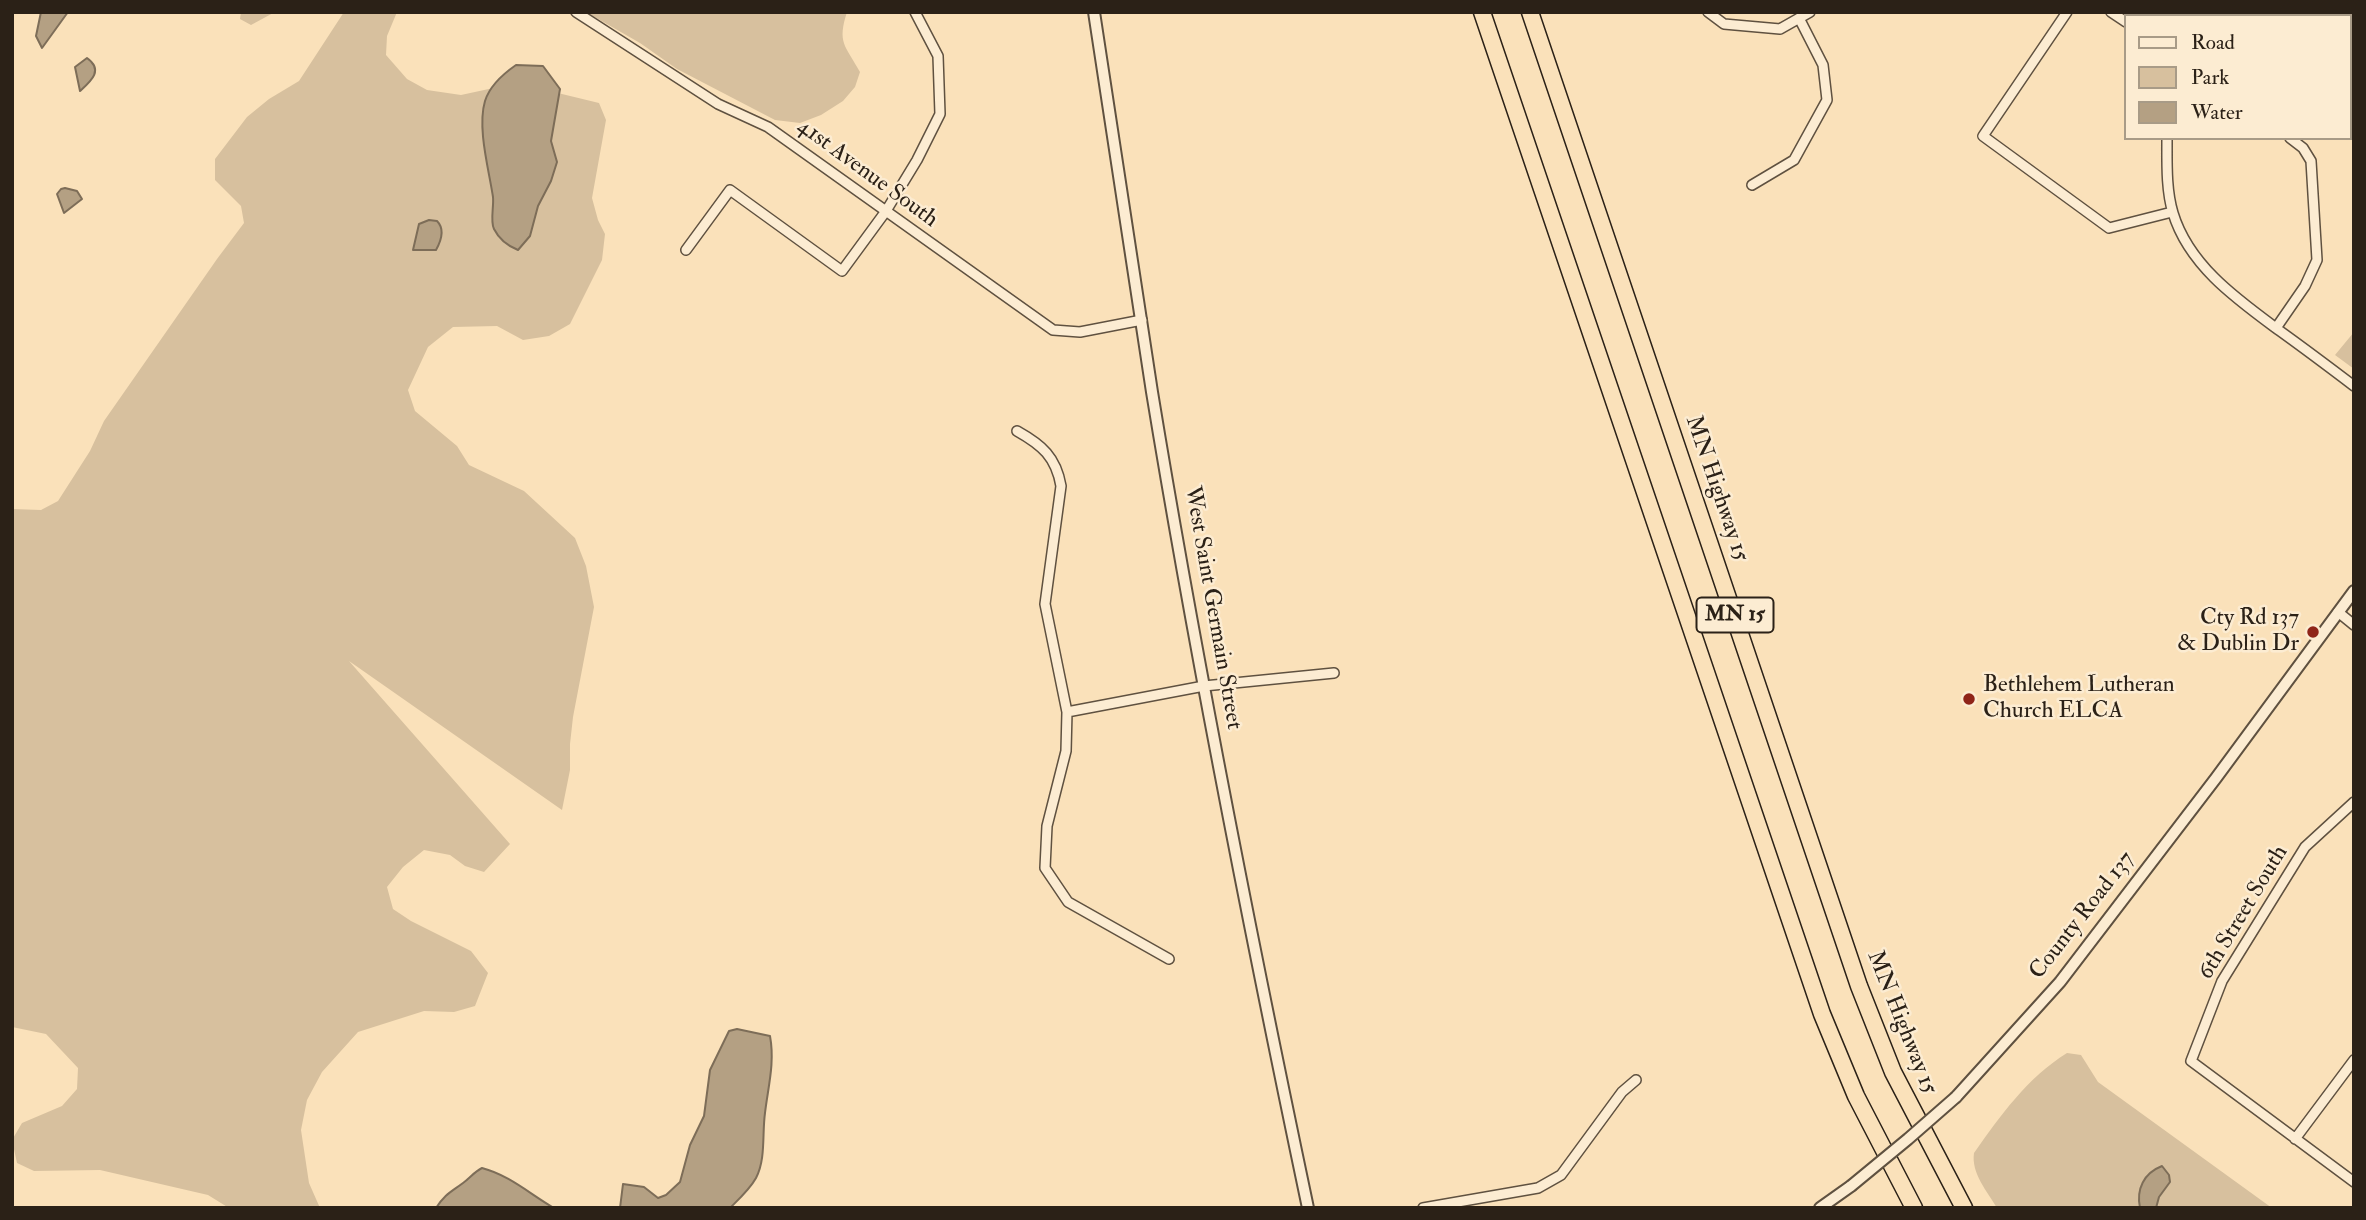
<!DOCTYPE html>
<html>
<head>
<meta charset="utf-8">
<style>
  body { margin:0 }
  #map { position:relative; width:2366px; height:1220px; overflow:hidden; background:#fae1ba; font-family:"IM FELL Double Pica",serif }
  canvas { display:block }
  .frame { position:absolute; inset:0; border:14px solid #2b2117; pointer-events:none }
  .legend { position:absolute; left:2124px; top:14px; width:228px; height:126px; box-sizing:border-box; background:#fcecd2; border:2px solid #a89b87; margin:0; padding:9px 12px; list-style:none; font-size:21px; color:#2b2117 }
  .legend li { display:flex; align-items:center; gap:14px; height:35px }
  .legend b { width:35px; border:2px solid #a89b87 }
</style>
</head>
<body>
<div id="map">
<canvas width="2366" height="1220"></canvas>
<div class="frame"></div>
<ul class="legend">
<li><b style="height:9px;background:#fcecd2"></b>Road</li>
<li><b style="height:19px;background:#d7c09e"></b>Park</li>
<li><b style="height:19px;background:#b4a083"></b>Water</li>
</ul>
</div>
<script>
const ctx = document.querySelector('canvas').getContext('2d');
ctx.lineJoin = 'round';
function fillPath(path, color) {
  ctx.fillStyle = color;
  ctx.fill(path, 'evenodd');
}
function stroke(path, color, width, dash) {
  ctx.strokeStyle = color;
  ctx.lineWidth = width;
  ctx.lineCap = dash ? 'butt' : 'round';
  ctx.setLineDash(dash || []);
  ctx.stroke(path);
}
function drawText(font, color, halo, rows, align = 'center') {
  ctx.font = font + ' "IM FELL Double Pica",serif';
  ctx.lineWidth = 5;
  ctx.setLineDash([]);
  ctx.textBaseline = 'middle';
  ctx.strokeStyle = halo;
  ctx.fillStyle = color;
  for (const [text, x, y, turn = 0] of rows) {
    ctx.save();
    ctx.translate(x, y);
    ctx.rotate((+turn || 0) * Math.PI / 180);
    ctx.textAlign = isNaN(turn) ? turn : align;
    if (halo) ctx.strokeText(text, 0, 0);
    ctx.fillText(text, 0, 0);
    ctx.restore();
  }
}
fillPath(new Path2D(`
  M241,12H275L251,25L240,19Z
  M344,12H397L387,36L386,55L407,79L427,90L461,95L498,87L529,86L599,103L606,120L592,198L598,220L605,234L602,260L570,324L549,336L523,340L497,326L453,327L428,347L408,390L415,411L457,446L469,465L524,491L575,538L586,566L594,607L573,717L570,744V770L562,810L349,661L510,844L484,872L465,866L450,855L424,850L403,867L387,887L393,909L411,921L471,951L488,973L475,1006L454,1012L424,1011L358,1032L322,1072L307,1100L301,1130L309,1183L320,1208H229L208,1195L100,1170L34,1171L17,1163L12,1140L22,1123L62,1106L77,1089L78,1068L46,1034L12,1027V509L41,510L58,501L90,451L104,421L217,259L244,223L241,206L215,180V159L247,117L269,99L299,81Z
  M586,12H847C837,43 845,45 860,72L855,87L843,101L821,115L800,123L775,120L677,69L640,43Z
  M2354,332V369L2335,355Z
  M2067,1053L2081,1055L2098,1082L2272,1208H1997C1987,1191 1971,1173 1974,1153C2001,1115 2027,1078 2067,1053Z`), '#d7c09e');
const water = new Path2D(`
  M41,12H68L42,48L36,36Z
  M87,58C104,70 91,81 80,91L75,67Z
  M516,65L543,66L560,89L551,141L557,162L551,181L538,206L530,236L518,250C508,246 499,239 494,229C490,221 494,207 493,197C489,170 477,128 485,101C490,85 503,74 516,65Z
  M65,188L77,191L82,199L64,213L57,194L61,189Z
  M429,220L437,221C445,229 441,241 436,250H413L419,224Z
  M737,1029L770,1036C775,1063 768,1087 765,1113C762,1134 766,1159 756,1178C750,1189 739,1199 730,1208H620L623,1184L644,1187L658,1198L666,1195L680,1182L690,1145L704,1116L710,1070L729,1031Z
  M2162,1166L2169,1175L2170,1182L2159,1197L2156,1208H2140C2136,1189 2144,1173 2162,1166Z
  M482,1168C509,1175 530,1194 554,1208H436C445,1194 451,1192 463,1183C470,1178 474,1172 482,1168Z`);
fillPath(water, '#b4a083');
stroke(water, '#7d6d58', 2);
const minor = new Path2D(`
  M576,12L718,104L768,127L1053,330L1080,332L1142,320
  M1708,12L1724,24L1780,29L1810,12
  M2067,12L1983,136L2109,228L2172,212
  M2111,12L2126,22
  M2255,16L2262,12
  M2167,138C2167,163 2166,190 2173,213C2189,266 2238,300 2280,331C2305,349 2329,367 2354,386
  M1752,185L1794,160L1827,100L1823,65L1799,18
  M686,250L730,190L842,271L886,211L917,160L940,114L938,56L915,12
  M2276,328L2305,286L2317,260L2311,161L2303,148L2290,138
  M1017,431C1042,445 1056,457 1061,486L1045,604L1067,712L1066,751L1047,826L1045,868L1068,902L1169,959
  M2338,612L2354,625
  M1067,712L1204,686L1334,673
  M2354,802L2305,847L2222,981L2191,1061L2354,1182
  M2295,1139L2354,1060
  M1423,1208L1538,1188L1561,1175L1622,1092L1636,1080`);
const tertiary = new Path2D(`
  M1094,12C1114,139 1132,266 1152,392C1197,666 1251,937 1308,1208
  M1956,1097L2060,982L2216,778L2354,591
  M1820,1208L1851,1186`);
const motorway = new Path2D(`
  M1482,12L1822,1014L1856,1096L1914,1208
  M1530,12L1859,986L1893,1072L1964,1208`);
stroke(minor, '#5f5140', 12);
stroke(tertiary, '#5f5140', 14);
stroke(motorway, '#2b2117', 19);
stroke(minor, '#fcecd2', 9);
stroke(tertiary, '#fcecd2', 10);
stroke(motorway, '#fae1ba', 16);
const tertiaryBridge = new Path2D(`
  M1851,1186L1908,1139L1956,1097`);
stroke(tertiaryBridge, '#5f5140', 14, []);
stroke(tertiaryBridge, '#fcecd2', 10);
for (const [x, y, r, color] of [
  [2313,632,7,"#8f2418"],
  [1969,699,7,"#8f2418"]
]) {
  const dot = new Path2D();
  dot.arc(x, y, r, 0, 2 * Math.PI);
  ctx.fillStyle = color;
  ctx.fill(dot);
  stroke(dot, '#fcecd2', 2.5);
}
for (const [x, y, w] of [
  [1735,615,77]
]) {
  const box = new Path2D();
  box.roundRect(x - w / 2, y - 17.5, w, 35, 5);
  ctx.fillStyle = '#fcecd2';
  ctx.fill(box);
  stroke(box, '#2b2117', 2);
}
drawText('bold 21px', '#2b2117', null, [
  ["MN 15",1735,615]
]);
drawText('23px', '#2b2117', '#fcecd2', [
  ["41st Avenue South",867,174,36],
  ["MN Highway 15",1716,489,71],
  ["West Saint Germain Street",1212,608,80],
  ["6th Street South",2244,913,-59],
  ["County Road 137",2083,916,-52],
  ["MN Highway 15",1901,1023,68]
]);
drawText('23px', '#2b2117', '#fcecd2', [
  ["Cty Rd 137",2299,619],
  ["& Dublin Dr",2299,645],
  ["Bethlehem Lutheran",1983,686,"left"],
  ["Church ELCA",1983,712,"left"]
], 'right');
</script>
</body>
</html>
